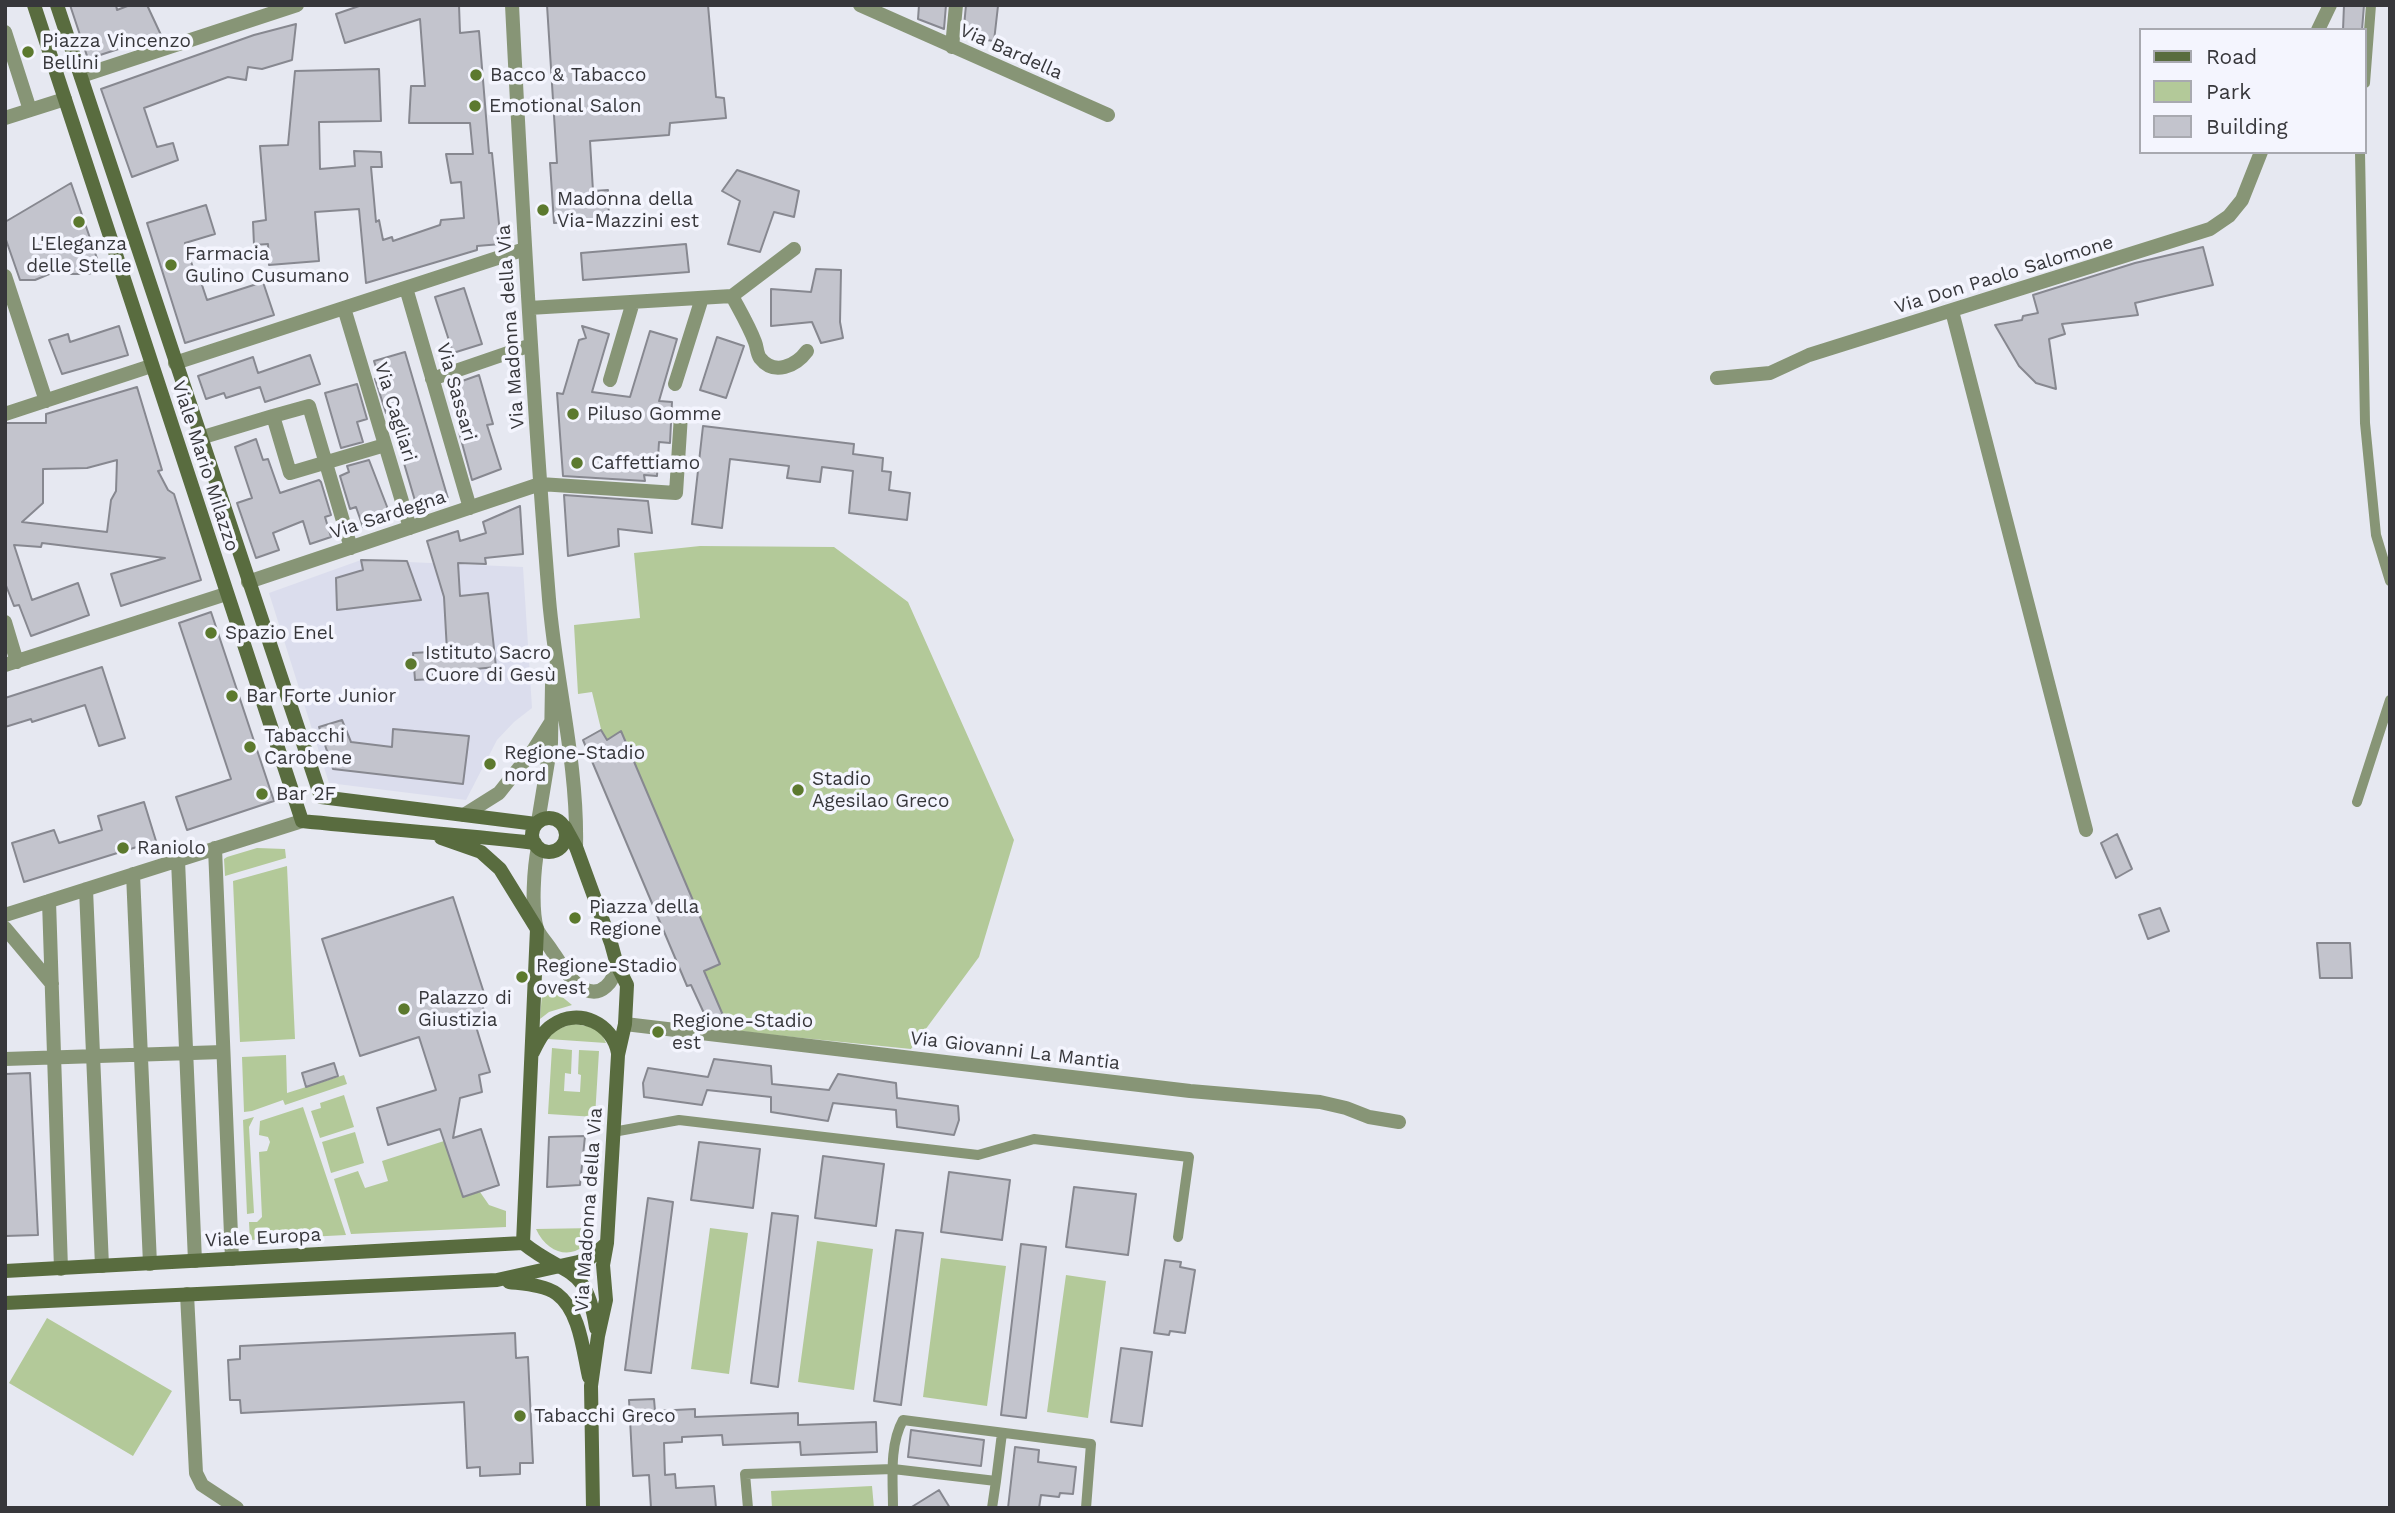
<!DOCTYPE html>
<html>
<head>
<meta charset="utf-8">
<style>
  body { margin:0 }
  #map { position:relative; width:2395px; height:1513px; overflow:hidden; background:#e6e8f1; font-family:"Work Sans",sans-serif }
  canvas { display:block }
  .frame { position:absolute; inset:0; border:7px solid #37373b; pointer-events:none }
  .legend { position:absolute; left:2139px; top:28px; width:228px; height:126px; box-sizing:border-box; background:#f4f5fe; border:2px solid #a8a9b0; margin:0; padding:9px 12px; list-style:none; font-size:21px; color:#37373b }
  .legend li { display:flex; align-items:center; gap:14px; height:35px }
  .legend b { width:35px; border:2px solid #a8a9b0 }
</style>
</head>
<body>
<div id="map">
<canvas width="2395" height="1513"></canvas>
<div class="frame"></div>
<ul class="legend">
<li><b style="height:9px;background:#596c3f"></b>Road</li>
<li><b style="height:19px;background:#b3c999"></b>Park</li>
<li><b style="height:19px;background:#c3c4cd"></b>Building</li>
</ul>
</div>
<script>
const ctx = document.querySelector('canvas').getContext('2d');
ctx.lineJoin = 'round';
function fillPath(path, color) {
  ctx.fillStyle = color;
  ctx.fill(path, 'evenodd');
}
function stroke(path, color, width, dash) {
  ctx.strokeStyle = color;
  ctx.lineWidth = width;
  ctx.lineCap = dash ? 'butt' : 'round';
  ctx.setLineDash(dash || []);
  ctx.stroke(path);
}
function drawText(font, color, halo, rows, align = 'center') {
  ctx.font = font + ' "Work Sans",sans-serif';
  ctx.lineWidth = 7;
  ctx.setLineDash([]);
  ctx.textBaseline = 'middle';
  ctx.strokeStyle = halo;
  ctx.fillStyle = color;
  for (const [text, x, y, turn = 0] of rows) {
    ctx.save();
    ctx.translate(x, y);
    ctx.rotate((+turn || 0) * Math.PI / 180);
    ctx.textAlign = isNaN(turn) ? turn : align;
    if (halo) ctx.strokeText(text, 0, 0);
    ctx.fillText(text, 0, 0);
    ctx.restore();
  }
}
fillPath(new Path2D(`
  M361,560L523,567L532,708L514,722L497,740L466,800L329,783L269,593Z`), '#dbdded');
fillPath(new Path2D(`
  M700,546L834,547L908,602L1014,840L979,957L911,1049L763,1034L710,1027L701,1007L716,1000L708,978L687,986L583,740L601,729L592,692L578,694L574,625L640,618L634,553Z
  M257,848L285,849L286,858L225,876L224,859L227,857Z
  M287,866L295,1039L240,1042L233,881Z
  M543,981L572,1005L549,1012L540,1019Z
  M574,1024C589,1026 600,1027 606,1043L548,1039C554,1030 564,1026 574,1024Z
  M552,1048L572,1050L571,1074L565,1073L564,1091L580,1092L581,1075L578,1074L579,1050L599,1051L595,1117L548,1114Z
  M286,1055L287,1093L344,1075L347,1084L285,1105L283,1100L252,1111L244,1112L242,1057Z
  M344,1095L354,1127L320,1138L311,1111L321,1108L320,1103Z
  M303,1107L346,1235L250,1240L249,1222H257L262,1217L259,1152L267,1151L270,1142L268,1137L259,1135L260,1121Z
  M254,1117L249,1127L254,1213L247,1214L243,1120Z
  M355,1132L364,1163L331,1173L322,1142Z
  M444,1141L463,1197L480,1192L489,1205L506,1211V1227L351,1234L334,1179L358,1171L365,1188L388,1181L382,1161Z
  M595,1228C584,1261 550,1260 536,1229Z
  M710,1228L748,1233L729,1374L691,1369Z
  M817,1241L873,1249L854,1390L798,1382Z
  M941,1258L1006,1266L987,1406L923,1397Z
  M1066,1275L1106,1281L1088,1418L1047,1412Z
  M47,1318L172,1391L133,1456L9,1383Z
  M872,1486L874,1508H772L771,1491Z`), '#b3c999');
const building = new Path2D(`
  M70,5H116L117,10L130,5H147L161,35L88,59Z
  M362,5H459L460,33L479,31L489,153H492L501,244L477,246V250L366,283L359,209L315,212L319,261L269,265L268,244L254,245L253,222L266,220L260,146L288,145L295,71L379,69L381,121L319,122L320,169L355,166L354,151L381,152L382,167H371L376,222L379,220L383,240L392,237L393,241L440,225L441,220L464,218L461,182L451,183L446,154H473L470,123H409L411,86H425L420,19L345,43L336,14Z
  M547,5H708L716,97L724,98L726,118L670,123L669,135L590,141L593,191L608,190L609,220L554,223L550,163H557Z
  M919,5H946L944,29L918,19Z
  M966,5L998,6L994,41L963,37Z
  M2344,5H2364L2362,30H2343Z
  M296,24L292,60L262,69L248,67L246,80L228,77L144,108L157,147L173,143L178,160L132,177L101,89L254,35Z
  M737,170L799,191L794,217L774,212L760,252L728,244L740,201L722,191Z
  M71,183L101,270L88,274H69L66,267L35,280H20L5,237V222Z
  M206,205L215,234L185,243L196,277L199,276L207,300L263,282L274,315L185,343L147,223Z
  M686,244L689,272L583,280L581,253Z
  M2203,247L2213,285L2135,303L2138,315L2062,324L2065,334L2049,339L2056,389L2036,383L2019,366L1995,325L2022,320L2023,316L2038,313L2033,295L2135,263Z
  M816,269L841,270L840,322L843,338L821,343L812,322L771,326V289L811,292Z
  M464,288L482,344L453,353L435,297Z
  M119,326L128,355L62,374L49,340L68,334L70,342Z
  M582,326L609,334L592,392L630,397L650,331L677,339L659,401L672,402L670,443L659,442L657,476L644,475L645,481L563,476L557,393L563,394L579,340L586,338Z
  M717,337L744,346L726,398L700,390Z
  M405,352L449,502L418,511L389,412L386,413L375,379L379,377L374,361Z
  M310,355L320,384L265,402L260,387L226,398L224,393L206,399L198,376L253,357L258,373Z
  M479,375L493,424L487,425L501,469L472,480L459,432L464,430L451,385Z
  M357,384L367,419L357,422L363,442L341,448L325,393Z
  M137,387L162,470L158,471L168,490L174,494L201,580L121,606L111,574L165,558L42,543L41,547L14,545L32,600L78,583L89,615L31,636L19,605L14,606L5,583V423H46V414ZM117,460L116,491L111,500L107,532L22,522L43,503V469L87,468Z
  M703,426L854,444L853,454L883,458L882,471L891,472L889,490L910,493L907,520L849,513L853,471L822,467L820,482L787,478L789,466L730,459L722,528L692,524Z
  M256,439L263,460L268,459L280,493L319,480L321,482L331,515L325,517L331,537L310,544L303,521L273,533L279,550L256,558L237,503L252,498L235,447Z
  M369,460L391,517L363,527L356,507L350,509L340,476L349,472L347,466Z
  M564,495L648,501L652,533L618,529L619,546L568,556Z
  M520,506L523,554L485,558L486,564L458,563L460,596L488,593L496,667L433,673V679L415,680L413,653L447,651L444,597L427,541L458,531L460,541L486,533L483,522Z
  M361,560L407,561L421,600L337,610L336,578L363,570Z
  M211,612L274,801L187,830L176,797L231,779L179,623Z
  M102,667L125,738L99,746L85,705L32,722L31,719L5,727V698Z
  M342,720L351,742L392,747L393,729L469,736L463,784L333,769L319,727Z
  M601,730L607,740L621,731L720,964L704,971L725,1020L714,1025L709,1024L691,985L687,986L583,740Z
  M144,802L156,841L24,882L12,843L54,830L59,843L102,830L98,816Z
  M2117,834L2132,869L2116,878L2101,843Z
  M453,897L484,993L479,995L486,1017L474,1020L490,1072L479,1075L482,1092L460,1098L453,1138L481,1129L499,1185L463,1197L440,1129L388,1145L377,1108L436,1090L419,1037L360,1056L322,939Z
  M2160,908L2169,931L2148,939L2139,915Z
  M2317,943H2350L2352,978H2320Z
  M714,1059L771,1066L772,1084L829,1090L838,1074L896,1083L897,1098L958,1106L959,1120L954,1135L897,1127L896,1110L833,1103L828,1121L771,1112V1097L707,1090L702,1105L644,1097L643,1083L648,1068L708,1077Z
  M334,1063L338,1076L306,1087L302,1073Z
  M30,1073L38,1235L5,1236V1074Z
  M585,1136L580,1185L547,1187L549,1137Z
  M699,1142L760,1149L753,1208L691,1200Z
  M823,1156L884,1164L876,1226L815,1218Z
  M949,1172L1010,1180L1002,1240L941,1232Z
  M1074,1187L1136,1194L1128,1255L1066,1247Z
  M648,1198L673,1202L651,1373L625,1370Z
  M772,1213L798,1216L778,1387L751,1383Z
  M896,1230L923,1233L901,1405L874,1401Z
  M1021,1244L1046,1247L1026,1418L1001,1415Z
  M1165,1260L1181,1262L1180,1267L1195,1270L1185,1333L1170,1331L1169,1335L1154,1333Z
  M515,1333L516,1358L528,1357L533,1463H520V1474L480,1476V1467L467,1468L464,1402L241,1413L240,1400H230L228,1360L240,1359V1346Z
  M1121,1348L1152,1352L1142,1426L1111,1422Z
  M654,1399L655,1411L695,1409V1417L798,1413V1425L876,1422L877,1452L801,1455L800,1442L723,1445L722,1435L682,1437V1442L664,1443L665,1475L675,1474L676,1488L714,1486L716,1508H651L649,1475L633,1476L629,1400Z
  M911,1430L984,1440L981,1466L908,1457Z
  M1015,1447L1039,1450L1038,1462L1076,1467L1073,1494L1060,1493L1059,1497L1041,1495L1039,1508H1008Z
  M939,1490L950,1508H910Z`);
fillPath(building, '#c3c4cd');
stroke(building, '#878890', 2);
stroke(new Path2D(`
  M2365,83L2371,5
  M2360,152L2365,423L2376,535L2390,581
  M2357,802L2390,700
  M613,1132L679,1120L978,1155L1034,1139L1189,1157L1178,1237
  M996,1481L1002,1433
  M748,1508L745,1474L893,1469L996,1481L992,1508
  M893,1508C893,1480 889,1445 903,1420L1091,1444L1086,1508`), '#879576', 10);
stroke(new Path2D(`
  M512,5C522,203 533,402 549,599C556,682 578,764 576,847
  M860,5L1108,115
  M2318,30L2330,5
  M5,32L30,110
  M952,47L956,5
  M81,76L297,5
  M5,118L65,99
  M5,276L46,401
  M406,288L470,508
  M732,296C740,311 749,326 755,342C757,347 757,354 760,358C774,376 796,366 807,351
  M344,308L410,528
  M529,308L732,296L794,249
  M1952,311L2086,830
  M175,363L525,249
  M1717,378L1770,373L1809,355L2210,229L2229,216L2242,200L2261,152
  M432,379L531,345
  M610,380L633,302
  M675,384L702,298
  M5,414L151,366
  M273,416L309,406L351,548
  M200,438L273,416L290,473L385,445
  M248,582L540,484L676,493L681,415
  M5,622L17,662
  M5,665L226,594
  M464,815L499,793L534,749L551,722
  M538,822L551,743L552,684
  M538,847C534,867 531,909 537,929C540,936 548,944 552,951C561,963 570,982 584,989C602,998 614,981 617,965
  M215,848L232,1259
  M178,860L195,1261
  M133,874L150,1264
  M86,889L102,1266
  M49,901L61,1269
  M5,915L302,821
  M5,928L52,984
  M625,1024L1190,1091L1320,1102L1346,1108L1369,1117L1399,1122
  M5,1059L223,1052
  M187,1294L196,1473L202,1485L237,1508`), '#879576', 14);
stroke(new Path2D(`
  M34,5L302,821C380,829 457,834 535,843
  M57,5L321,797L536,824
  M532 835a17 17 0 1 1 34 0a17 17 0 1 1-34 0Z
  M565,827L576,847L611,943L617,965L627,985L625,1024L618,1055L607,1243L603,1265L606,1300L598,1336L591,1386L593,1508
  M441,838L481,852L500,869L537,929L523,1243
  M533,1052C538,1042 543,1031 553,1025C579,1007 613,1024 618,1053
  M523,1243C566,1278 586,1262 596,1328
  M5,1271L523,1243
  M509,1282C524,1284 545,1285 557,1294C580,1311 583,1351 589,1377
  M5,1303L497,1280L578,1262L589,1259L607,1243`), '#596c3f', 14);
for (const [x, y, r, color] of [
  [28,52,7,"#5c792e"],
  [476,75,7,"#5c792e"],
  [475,106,7,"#5c792e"],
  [543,210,7,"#5c792e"],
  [79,222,7,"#5c792e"],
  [171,265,7,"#5c792e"],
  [573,414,7,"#5c792e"],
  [577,463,7,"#5c792e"],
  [211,633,7,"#5c792e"],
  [411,664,7,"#5c792e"],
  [232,696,7,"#5c792e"],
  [250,747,7,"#5c792e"],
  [490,764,7,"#5c792e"],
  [798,790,7,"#5c792e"],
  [262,794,7,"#5c792e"],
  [123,848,7,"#5c792e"],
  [575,918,7,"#5c792e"],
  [522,977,7,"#5c792e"],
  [404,1009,7,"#5c792e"],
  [658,1032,7,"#5c792e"],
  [520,1416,7,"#5c792e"]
]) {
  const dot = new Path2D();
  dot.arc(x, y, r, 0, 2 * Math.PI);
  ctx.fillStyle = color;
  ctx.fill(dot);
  stroke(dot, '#f4f5fe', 2.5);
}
drawText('19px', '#37373b', '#f4f5fe', [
  ["Piazza Vincenzo",42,41],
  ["Bellini",42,63],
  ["Bacco & Tabacco",490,75],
  ["Emotional Salon",489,106],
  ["Madonna della",557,199],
  ["Via-Mazzini est",557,221],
  ["L'Eleganza",79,244,"center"],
  ["delle Stelle",79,266,"center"],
  ["Farmacia",185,254],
  ["Gulino Cusumano",185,276],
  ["Piluso Gomme",587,414],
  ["Caffettiamo",591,463],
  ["Spazio Enel",225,633],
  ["Istituto Sacro",425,653],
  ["Cuore di Gesù",425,675],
  ["Bar Forte Junior",246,696],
  ["Tabacchi",264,736],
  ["Carobene",264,758],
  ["Regione-Stadio",504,753],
  ["nord",504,775],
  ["Stadio",812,779],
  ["Agesilao Greco",812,801],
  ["Bar 2F",276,794],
  ["Raniolo",137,848],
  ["Piazza della",589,907],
  ["Regione",589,929],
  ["Regione-Stadio",536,966],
  ["ovest",536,988],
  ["Palazzo di",418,998],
  ["Giustizia",418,1020],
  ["Regione-Stadio",672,1021],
  ["est",672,1043],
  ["Tabacchi Greco",534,1416]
], 'left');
drawText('19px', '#37373b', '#f4f5fe', [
  ["Via Bardella",1011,52,24],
  ["Via Don Paolo Salomone",2004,275,-17],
  ["Via Madonna della Via",511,327,-94],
  ["Via Sassari",456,392,74],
  ["Via Cagliari",395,412,73],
  ["Viale Mario Milazzo",205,466,72],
  ["Via Sardegna",388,515,-18],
  ["Via Giovanni La Mantia",1015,1051,7],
  ["Via Madonna della Via",589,1210,-86],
  ["Viale Europa",263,1238,-3]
]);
</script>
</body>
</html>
